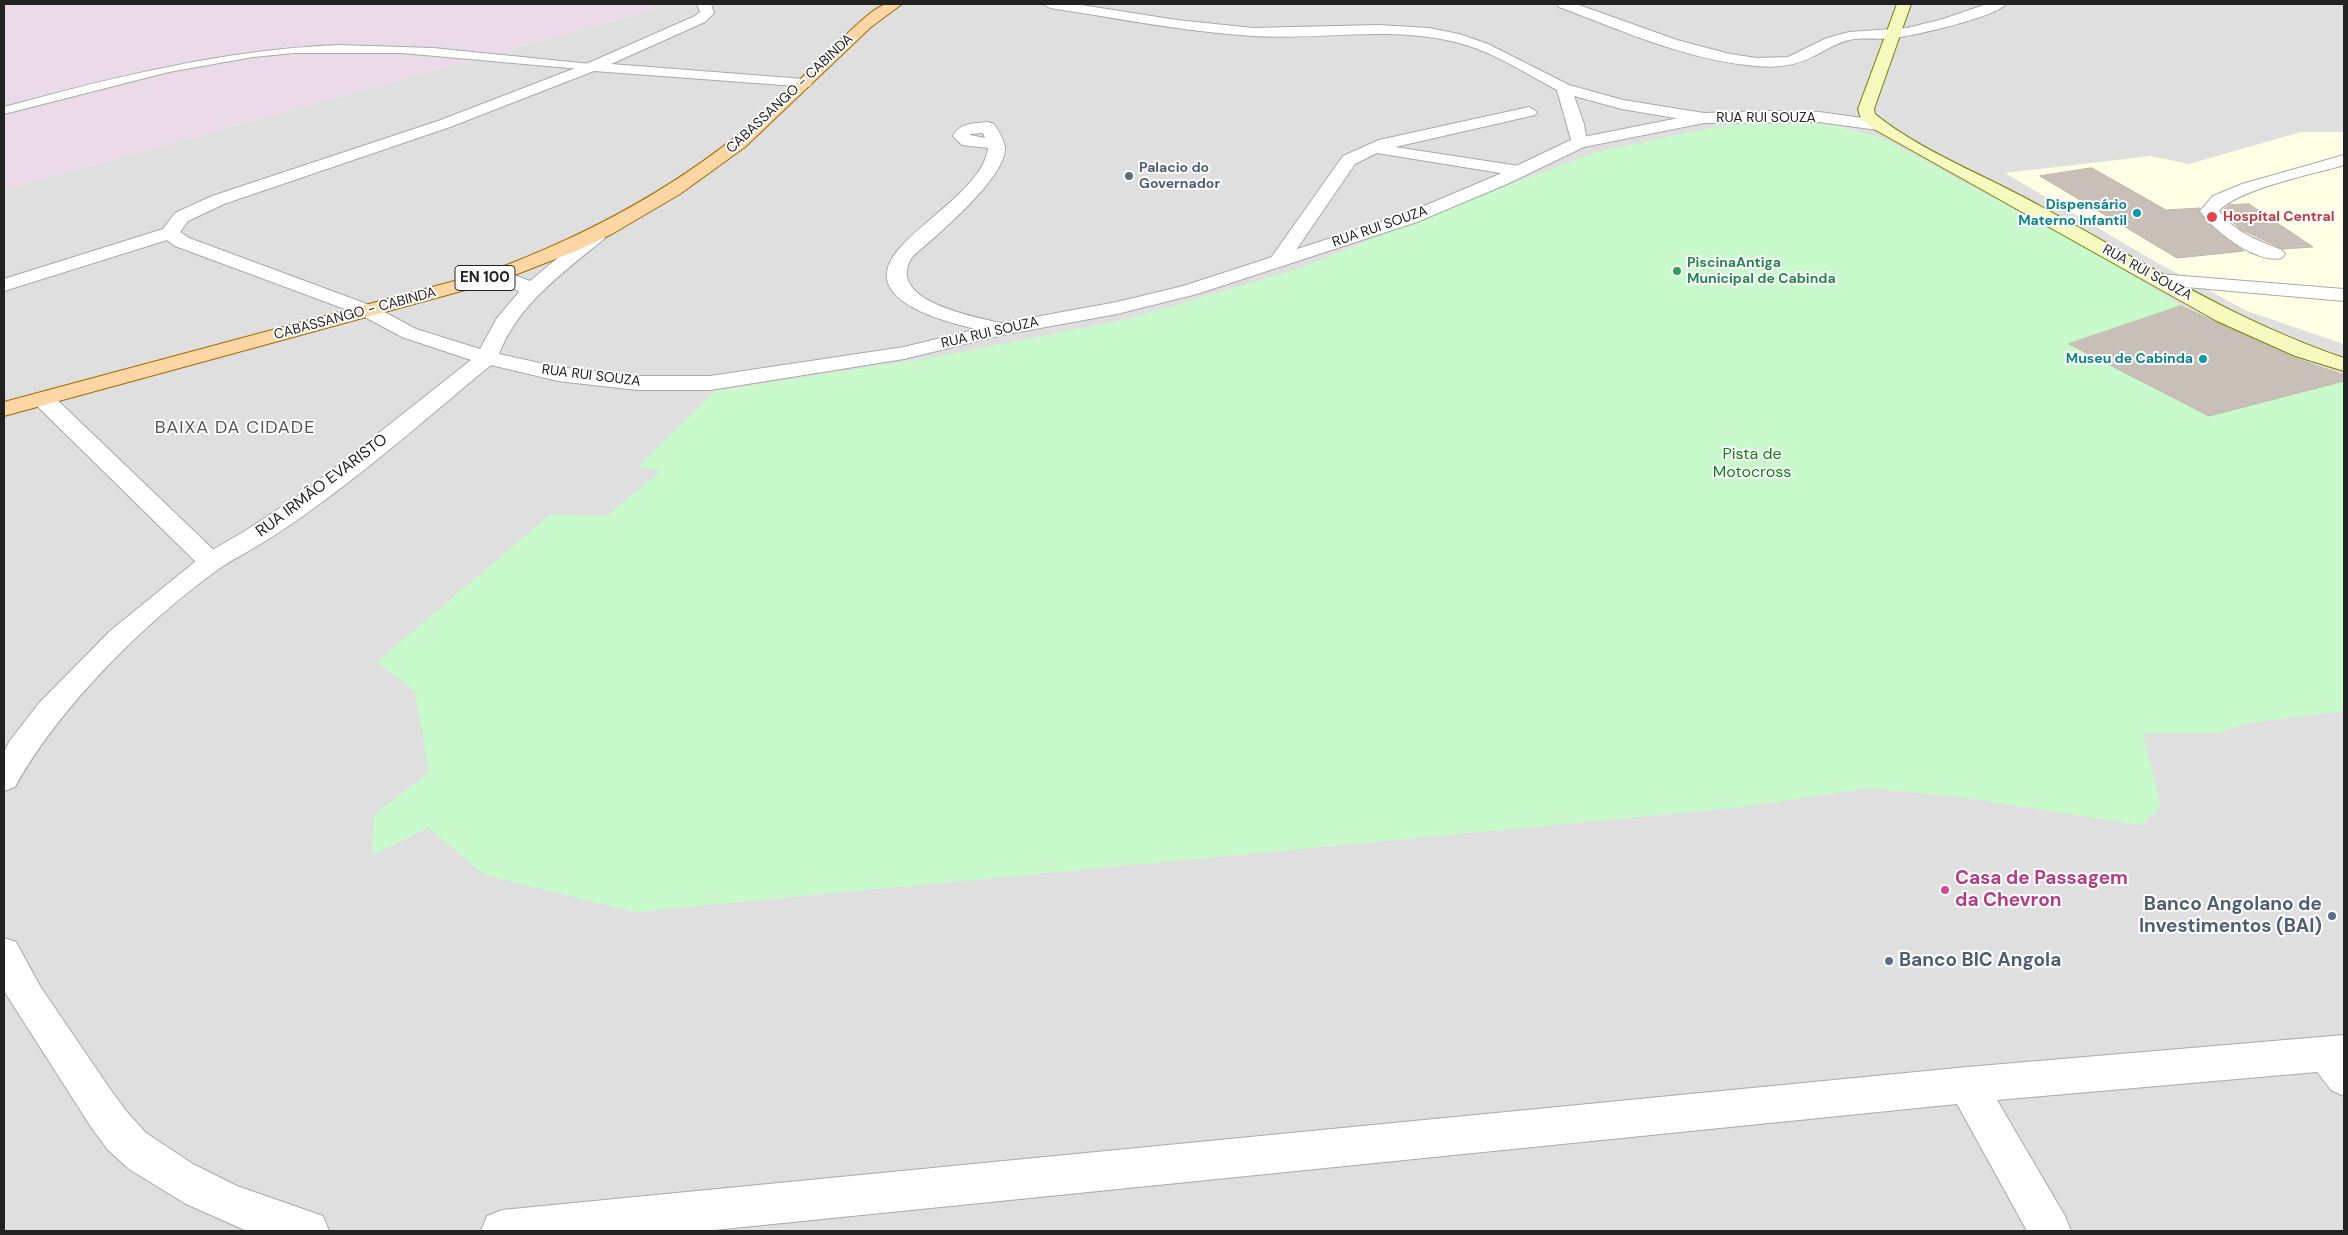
<!DOCTYPE html>
<html>
<head>
<meta charset="utf-8">
<style>
  body { margin:0 }
  #map { position:relative; width:2348px; height:1235px; overflow:hidden; background:#f2efe9; font-family:"DM Sans",sans-serif }
  canvas { display:block }
  .frame { position:absolute; inset:0; border:5px solid #222; pointer-events:none }
</style>
</head>
<body>
<div id="map">
<canvas width="2348" height="1235"></canvas>
<div class="frame"></div>
</div>
<script>
const ctx = document.querySelector('canvas').getContext('2d');
ctx.lineJoin = 'round';
function fillPath(path, color) {
  ctx.fillStyle = color;
  ctx.fill(path, 'evenodd');
}
function stroke(path, color, width, dash) {
  ctx.strokeStyle = color;
  ctx.lineWidth = width;
  ctx.lineCap = dash ? 'butt' : 'round';
  ctx.setLineDash(dash || []);
  ctx.stroke(path);
}
function drawText(font, color, halo, rows, align = 'center') {
  ctx.font = font + ' "DM Sans",sans-serif';
  ctx.lineWidth = 4;
  ctx.setLineDash([]);
  ctx.textBaseline = 'middle';
  ctx.strokeStyle = halo;
  ctx.fillStyle = color;
  for (const [text, x, y, turn = 0] of rows) {
    ctx.save();
    ctx.translate(x, y);
    ctx.rotate((+turn || 0) * Math.PI / 180);
    ctx.textAlign = isNaN(turn) ? turn : align;
    if (halo) ctx.strokeText(text, 0, 0);
    ctx.fillText(text, 0, 0);
    ctx.restore();
  }
}
fillPath(new Path2D(`
  M647,4H2344V1231H4V190L656,9Z`), '#e0dfdf');
fillPath(new Path2D(`
  M4,4H647L656,9L4,190Z`), '#ebdbe8');
fillPath(new Path2D(`
  M2301,132H2344V344L2247,311L2154,261L2005,173L2151,156L2189,164Z`), '#ffffe5');
fillPath(new Path2D(`
  M1754,119L1795,120L1837,126L1882,138L2106,259L2181,306L2070,344L2209,416L2274,397L2344,380V711L2247,723L2220,733H2143L2161,806L2142,825L1959,797L1869,788L1734,808L634,912L485,875L428,828L372,855L374,815L429,772L415,691L377,662L551,514L607,516L660,472L639,466L715,391L936,357L1128,319L1301,268L1448,208L1597,152Z`), '#c8facc');
const building = new Path2D(`
  M2092,168L2166,210L2200,208L2199,212L2214,229L2244,251L2177,258L2040,176Z
  M2249,204L2313,247L2283,249L2240,229L2222,211L2229,205Z
  M2181,306L2294,358L2344,375V381L2209,416L2069,344Z`);
fillPath(building, '#c7bfb8');
stroke(building, '#c4b6ab', 1);
const service = new Path2D(`
  M338,45L433,48L591,64L596,67L591,70L402,53H295L253,57L169,72L4,114V107C114,77 223,50 338,45Z`);
const minor = new Path2D(`
  M697,4H711L714,13L705,22L611,64L804,79L812,84L809,87L594,71L450,127L224,204L188,221L180,232L189,238L375,307L378,311L375,315L368,317L361,315L175,246L167,240L4,291V279L163,229L175,213L212,196L438,121L586,64L695,16L700,12Z
  M1043,4H1075L1177,20L1253,28L1379,25L1429,28L1459,34L1488,44L1569,85L1623,100L1704,113L1712,118L1704,123L1622,109L1574,96L1584,124L1587,143L1585,147H1573L1557,90C1523,72 1489,49 1451,41C1386,26 1319,40 1253,36C1185,32 1118,18 1050,8Z
  M1557,4H1576L1677,40L1730,54L1757,58L1788,57L1827,38L1849,32L1907,28L1943,19L1987,4H2006C1996,17 1913,36 1894,38C1879,40 1863,37 1849,40C1836,43 1825,51 1814,56C1796,66 1776,68 1755,66C1687,60 1623,31 1559,7Z
  M1529,107L1537,112L1535,115L1395,147L1519,166L1525,167L1528,171L1525,175L1519,176L1377,153L1355,164L1285,266H1271L1268,262L1343,156L1379,140Z
  M988,122L994,124C998,130 1004,139 1005,148C1006,178 935,237 912,257C883,303 982,318 1009,325L1012,329L1009,333L1002,335C969,327 850,307 898,250C916,229 940,213 960,193C972,181 986,166 988,148L962,145L953,136C960,122 974,124 988,122ZM983,133L985,138L970,135V134Z
  M2344,155V165C2314,174 2238,189 2219,211C2234,232 2259,241 2282,250L2285,254L2282,258C2256,264 2214,231 2200,211L2213,196L2242,184Z
  M2159,274L2344,289V301L2152,284L2149,280L2152,276Z
  M43,392L51,394L220,556L224,562L220,568L211,570L202,568L35,404L32,399L35,394Z
  M2344,1035V1096L2331,1090L2317,1072L1997,1100L2065,1216L2071,1231H2027L1957,1104L704,1231H481L487,1216L502,1210L1967,1067Z`);
const tertiary = new Path2D(`
  M1768,111L1819,112L1878,120L1886,125L1878,130L1819,122L1704,123L1584,147L1507,184L1417,222L1197,294L1117,314L1002,335L904,359L710,390H637L558,381L491,365C435,411 380,460 321,503C302,517 282,531 262,543C248,552 233,559 220,568C145,622 59,707 15,787L4,791V752L9,742L39,703L110,631L202,556L245,531L304,492L471,360L402,337L361,315L358,311L361,307L368,305L375,307L416,329L480,349L497,318L519,292L509,285L488,280L485,276L488,272H506L530,281L590,231H604L606,235L604,239C564,272 518,304 499,354L558,367L637,376H710L904,347L1002,323L1117,302L1183,286L1405,214L1495,176L1573,139L1704,113Z
  M4,938L16,942L40,986L110,1089L127,1112L146,1133L193,1164L237,1186L323,1216L329,1231H247L186,1204L129,1169L108,1150L91,1127L6,994L4,989Z`);
const secondary = new Path2D(`
  M1897,4H1911L1874,109L1875,114C1922,152 1987,176 2040,206C2140,260 2235,321 2344,358V371L2295,356L2217,321L1872,128L1861,119L1858,109Z`);
const primary = new Path2D(`
  M885,4H902L871,27L745,147L680,194L612,234L576,251L502,280L4,416V402L488,272C589,235 680,186 762,115C786,93 810,70 833,47C850,32 865,14 885,4Z`);
stroke(service, '#a9a9a9', 2);
stroke(minor, '#a9a9a9', 2);
stroke(tertiary, '#a9a9a9', 2);
stroke(secondary, '#707d05', 2);
stroke(primary, '#a06b00', 2);
fillPath(service, '#fff');
fillPath(minor, '#fff');
fillPath(tertiary, '#fff');
fillPath(secondary, '#f7fabf');
fillPath(primary, '#fcd6a4');
for (const [x, y, r, color] of [
  [1129,176,5,"#5c6f8a"],
  [2137,213,5,"#0f9aa8"],
  [2212,217,6,"#e0444e"],
  [1677,271,5,"#2e9e5b"],
  [2203,359,5,"#0f9aa8"],
  [1945,890,5,"#d1479c"],
  [2332,916,5,"#5c6f8a"],
  [1889,961,5,"#5c6f8a"]
]) {
  const dot = new Path2D();
  dot.arc(x, y, r, 0, 2 * Math.PI);
  ctx.fillStyle = color;
  ctx.fill(dot);
  stroke(dot, '#fff', 2);
}
drawText('14px', '#222', '#fff', [
  ["CABASSANGO - CABINDA",790,94,-43],
  ["RUA RUI SOUZA",1766,118],
  ["RUA RUI SOUZA",1380,227,-19],
  ["RUA RUI SOUZA",2147,273,29],
  ["CABASSANGO - CABINDA",355,314,-15],
  ["RUA RUI SOUZA",990,333,-13],
  ["RUA RUI SOUZA",591,376,7]
]);
drawText('bold 14px', '#4e5e75', '#fff', [
  ["Palacio do",1139,168],
  ["Governador",1139,184]
], 'left');
drawText('bold 14px', '#0d838f', '#fff', [
  ["Dispensário",2127,205],
  ["Materno Infantil",2127,221],
  ["Museu de Cabinda",2193,359]
], 'right');
drawText('bold 14px', '#be3a42', '#fff', [
  ["Hospital Central",2223,217]
], 'left');
drawText('bold 14px', '#27864d', '#fff', [
  ["PiscinaAntiga",1687,263],
  ["Municipal de Cabinda",1687,279]
], 'left');
for (const [x, y, w] of [
  [485,278,60]
]) {
  const box = new Path2D();
  box.roundRect(x - w / 2, y - 12.5, w, 25, 4);
  ctx.fillStyle = '#fff';
  ctx.fill(box);
  stroke(box, '#222', 1);
}
drawText('bold 15px', '#222', null, [
  ["EN 100",485,278]
]);
drawText('16px', '#0c8416', '#fff', [
  ["Pista de",1752,455],
  ["Motocross",1752,473]
]);
drawText('16px', '#222', '#fff', [
  ["RUA IRMÃO EVARISTO",322,486,-37]
]);
ctx.letterSpacing = '1px';
drawText('18px', '#555', '#fff', [
  ["BAIXA DA CIDADE",235,428]
]);
ctx.letterSpacing = '0px';
drawText('bold 19px', '#b23c85', '#fff', [
  ["Casa de Passagem",1955,879],
  ["da Chevron",1955,901]
], 'left');
drawText('bold 19px', '#4e5e75', '#fff', [
  ["Banco Angolano de",2322,905],
  ["Investimentos (BAI)",2322,927],
  ["Banco BIC Angola",1899,961,"left"]
], 'right');
</script>
</body>
</html>
